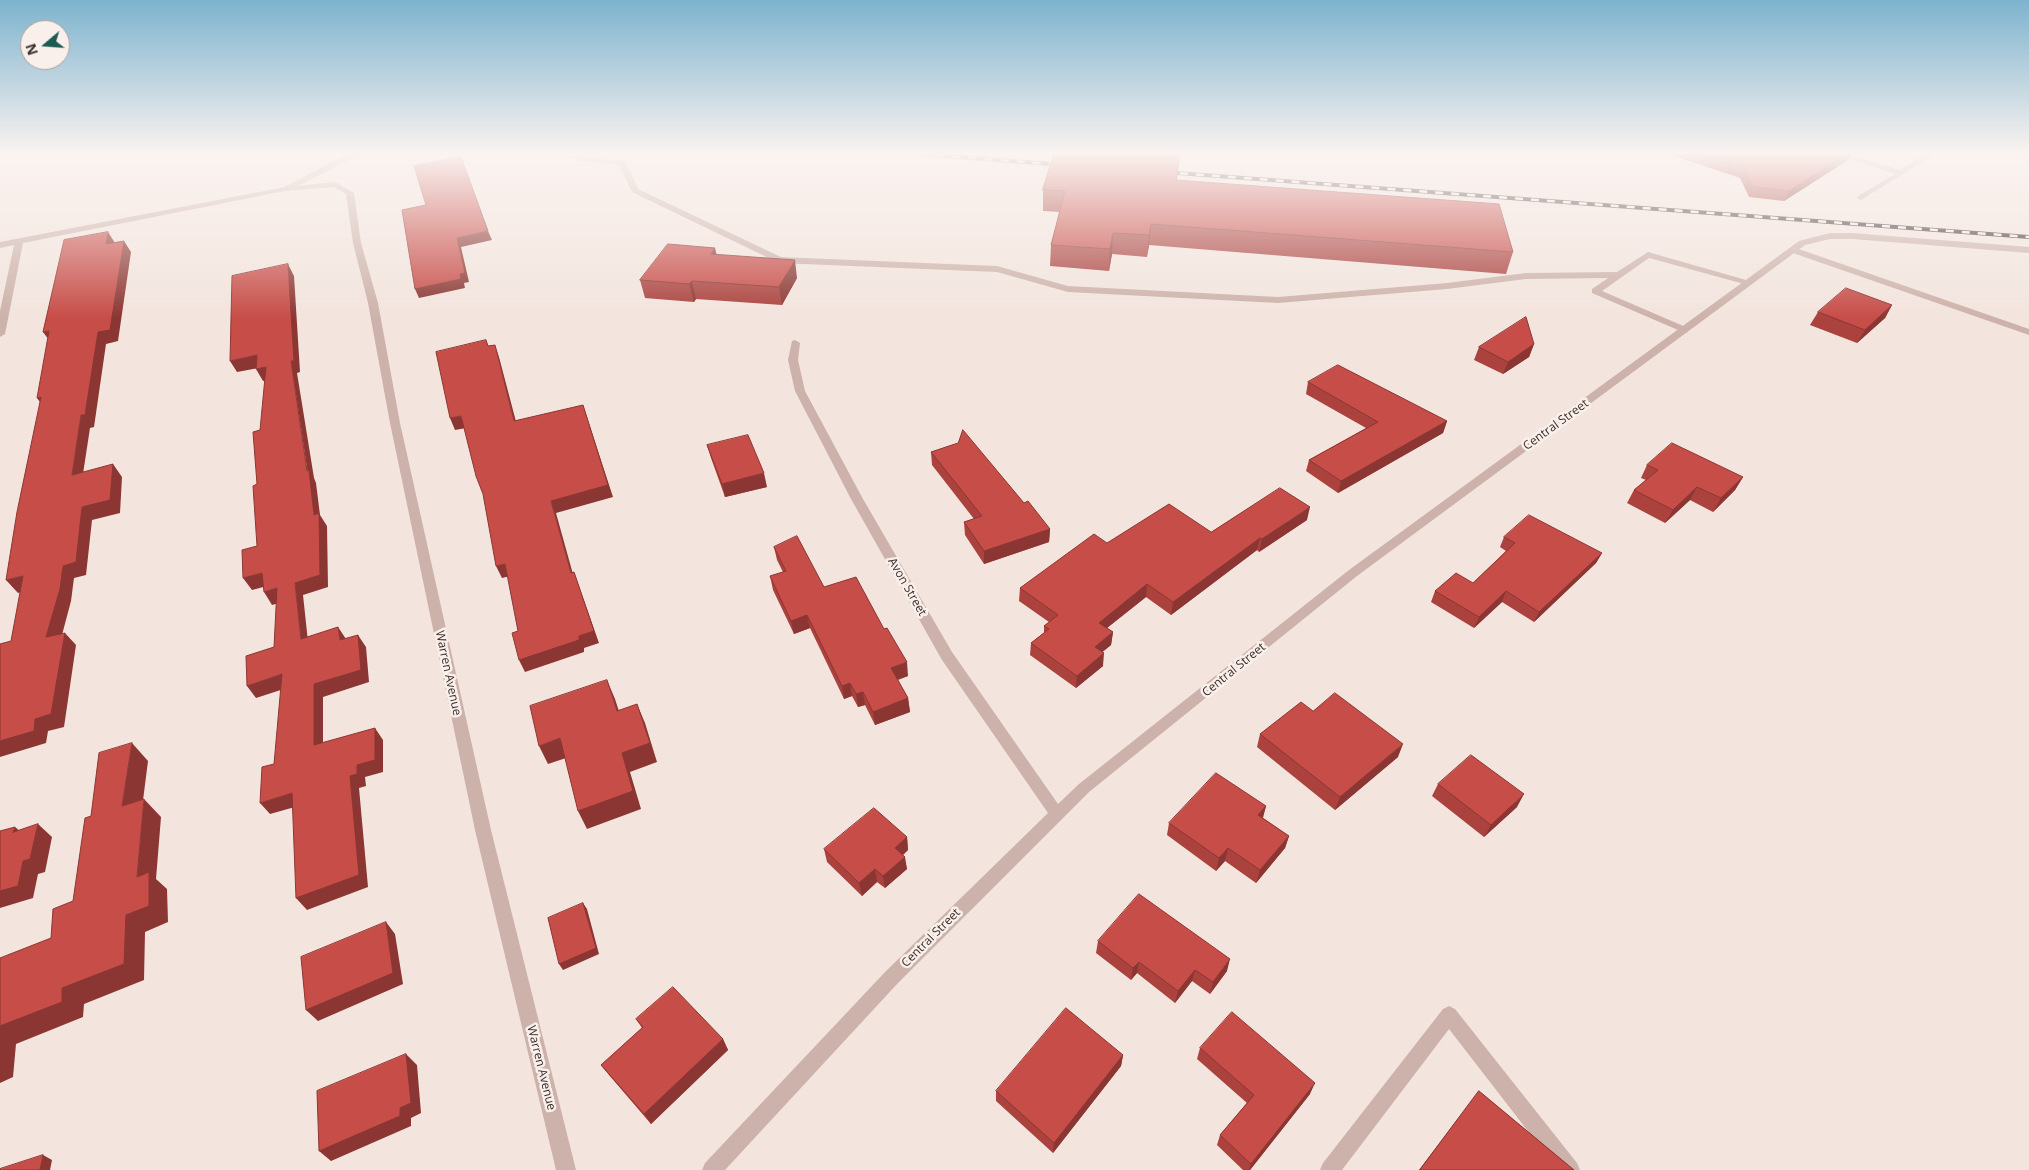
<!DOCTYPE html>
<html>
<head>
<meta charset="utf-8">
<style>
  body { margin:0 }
  #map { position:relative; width:2029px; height:1170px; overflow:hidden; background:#f3e5de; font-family:"Open Sans",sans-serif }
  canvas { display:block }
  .north { position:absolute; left:20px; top:20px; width:50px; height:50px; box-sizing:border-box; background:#faf0eb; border:1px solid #ada19d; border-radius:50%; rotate:252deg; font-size:14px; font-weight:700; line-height:20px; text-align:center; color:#392b29 }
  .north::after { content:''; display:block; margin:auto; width:18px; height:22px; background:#1e5b53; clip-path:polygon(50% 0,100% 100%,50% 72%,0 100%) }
</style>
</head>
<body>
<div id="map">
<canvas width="2029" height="1170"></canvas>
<div class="north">N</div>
</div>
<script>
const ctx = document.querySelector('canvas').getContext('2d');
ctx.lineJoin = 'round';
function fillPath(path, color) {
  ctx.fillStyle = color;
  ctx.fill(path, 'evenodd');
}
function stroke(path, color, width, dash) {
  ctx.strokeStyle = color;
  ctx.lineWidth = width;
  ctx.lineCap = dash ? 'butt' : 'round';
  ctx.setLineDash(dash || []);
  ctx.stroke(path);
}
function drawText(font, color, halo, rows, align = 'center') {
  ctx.font = font + ' "Open Sans",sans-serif';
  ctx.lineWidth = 5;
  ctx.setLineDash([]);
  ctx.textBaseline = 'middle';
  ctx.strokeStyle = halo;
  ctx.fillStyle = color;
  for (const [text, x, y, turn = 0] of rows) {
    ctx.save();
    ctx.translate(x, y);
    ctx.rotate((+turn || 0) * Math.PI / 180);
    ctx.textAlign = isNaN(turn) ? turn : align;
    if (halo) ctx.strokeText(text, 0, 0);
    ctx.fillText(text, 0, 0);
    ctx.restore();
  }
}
fillPath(new Path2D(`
  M353,154H366L343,163L288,191L281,189L337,159Z
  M559,154L625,161L638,189L781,257L997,266L1068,286L1278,297L1447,283L1526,273L1617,272L1648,252L1753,282L1748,285L1649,258L1602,291L1688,328V332L1685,333L1592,293V289L1608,278L1526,279L1447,289L1278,303L1068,292L997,272L779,263L632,192L619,165L581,161Z
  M1793,247L2029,329V335L1790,252V248Z
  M1449,1006L1455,1009L1577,1163L1580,1170H1558L1449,1029L1342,1170H1320L1323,1163L1443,1009Z`), '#ccb2aa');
fillPath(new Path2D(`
  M1835,154H1848L1900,170L1925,154H1935L1861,200L1857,198L1858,196L1895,174Z
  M335,182L354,193L361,243L378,303L400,423L491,830L576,1170H556L475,830L390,423L368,303L353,243L346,194L334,187L285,191L23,243L5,334L0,337V311L14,245L0,248V242L285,187Z
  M1830,233H1852L2029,247V253L1852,239H1830L1805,245L1357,576L1089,792L898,983L725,1170H702L705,1163L886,971L1048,813L942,660L851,499L795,391L788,360L792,341L795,340L800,343L798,360L805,391L863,499L952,652L1058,804L1079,784L1349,570L1799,241Z`), '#ccb2aa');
const rail = new Path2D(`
  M921,154L1064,165
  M1164,172L2029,237`);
stroke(rail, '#392b29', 4);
stroke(rail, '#faf0eb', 2.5, [8]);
fillPath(new Path2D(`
  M1054,154H1180L1177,180L1513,252L1506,274L1149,245L1147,257L1112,254L1109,271L1050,266L1051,245L1060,212L1043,211V190Z
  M1668,154H1851L1848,160L1784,201L1749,197L1740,178Z
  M716,254L797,278L782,305L696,299L694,302L645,298L640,280Z
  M1892,305L1885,318L1857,343L1810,325L1818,312Z
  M1534,344L1529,357L1503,374L1474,360L1479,347Z
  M1308,382L1447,421L1443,433L1338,493L1306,471L1309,460L1366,428L1306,394Z
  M707,445L767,487L725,497L711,458Z
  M931,452L1024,503L1050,529L1049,542L984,564L965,535L964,522L974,519L932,465Z
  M1647,465L1743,477L1735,490L1713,512L1690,500L1665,523L1627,503L1634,490L1646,480L1641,478Z
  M1307,520L1259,552L1257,550L1171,615L1146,597L1107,628L1113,632L1111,645L1102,652L1103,666L1076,688L1030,655L1031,643L1044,633V626L1049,622L1019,601L1020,588L1107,543L1211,532Z
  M1504,537L1602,553L1596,563L1534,622L1502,602L1474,628L1431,602L1435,591L1473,583L1506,551L1500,547Z
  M774,547L824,587L908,676L898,680L908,698L910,712L875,725L865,705L858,707L852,696L844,699L810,628L794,634L773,590L770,576L783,572L777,560Z
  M1260,734L1398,757L1335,810L1257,747Z
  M1438,784L1517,807L1484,837L1432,796Z
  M1266,806L1263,818L1289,836L1285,848L1256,883L1225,861L1216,871L1167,835L1169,823Z
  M907,837L908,850L903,855L907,869L885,888L877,882L862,896L827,862L824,849Z
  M1098,941L1227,971L1210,994L1192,981L1175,1003L1137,973L1131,980L1096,953Z
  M636,1019L723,1039L728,1050L651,1124L609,1075L601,1065L642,1028Z
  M1200,1048L1310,1094L1250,1170H1243L1217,1145L1220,1135L1247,1103L1197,1059Z
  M1123,1055L1121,1066L1053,1153L996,1101V1091Z
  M1479,1091L1574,1170H1419Z`), '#ab423e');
fillPath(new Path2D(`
  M1847,154H1851L1848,160L1784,201L1789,191Z
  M1151,224L1149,245L1147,257L1149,235Z
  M488,231L492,240L461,247L469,282L464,283L465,288L419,298L415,289L460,274L457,238Z
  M108,232L115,243L106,244Z
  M1113,233L1112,254L1109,271L1110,249Z
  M124,241L131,252L118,341L106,344L94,427L90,428L81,487L72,475L81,415L98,332Z
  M715,248L719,265L711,254Z
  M795,260L797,278L782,305L779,287Z
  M288,264L294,276L300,372L297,373L314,478L316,483L320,515L327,526L328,587L303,595L309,651L301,639L295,583L314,515L291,361Z
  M692,281L696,299L694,302L689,284Z
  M1892,305L1885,318L1857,343L1865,330Z
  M49,331L52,344L43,332Z
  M1534,344L1529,357L1503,374L1508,362Z
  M495,345L499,357L519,433L514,421Z
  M257,355L264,367L237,372L230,361Z
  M266,367L273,378L263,381L256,369Z
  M41,397L46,410L37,398Z
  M583,405L613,497L556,513L576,585L571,573L551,501Z
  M461,416L466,428L455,430L450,418Z
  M1447,421L1443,433L1338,493L1341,481Z
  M113,464L122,477L120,513L92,520L86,575L74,578L71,601L58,650L46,637L63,566L82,507Z
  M764,473L767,487L725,497L722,484Z
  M1743,477L1735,490L1713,512L1721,498Z
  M1697,487L1690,500L1665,523L1673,510Z
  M1310,507L1307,520L1259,552L1262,539Z
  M1050,529L1049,542L984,564V551Z
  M1260,538L1257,550L1171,615L1173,602Z
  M1602,553L1596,563L1534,622L1539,612Z
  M505,564L510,576L502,578L496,566Z
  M574,572L599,643L584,648V652L525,672L519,660L579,636Z
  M262,573L271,585L252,590L243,578Z
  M23,576L35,588L18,593L6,580Z
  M1147,584L1146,597L1098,635L1099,623Z
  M277,588L286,601L272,605L264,592Z
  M1506,591L1502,602L1474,628L1479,617Z
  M807,615L810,628L794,634L791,621Z
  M338,627L346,639L340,640Z
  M1113,632L1111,645L1094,659L1095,647Z
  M65,633L76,645L64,727L48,731L46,743L0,757V741L35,719Z
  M358,635L366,647L369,682L323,697V757L314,745V684Z
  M1104,653L1103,666L1076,688L1077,676Z
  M907,662L908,676L893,681L891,668Z
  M282,674L290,687L256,698L247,686Z
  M607,680L615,699L625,730L617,711Z
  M850,683L852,696L844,699L842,686Z
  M863,692L865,705L858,707L856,694Z
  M908,698L910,712L875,725L873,712Z
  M637,704L645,723L657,762L630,772L641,809L587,829L578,811L622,753Z
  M375,728L383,740V772L365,777L366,786L359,788L368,887L307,910L296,898L350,776Z
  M560,738L569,757L548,764L539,746Z
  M132,743L148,761L140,824L122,806Z
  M1403,744L1398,757L1335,810L1340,797Z
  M292,793L302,805L270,814L260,803Z
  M1524,794L1517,807L1484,837L1491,825Z
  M144,799L161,817L156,879L167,889L168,922L145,932L144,980L84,1004L83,1017L16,1044L13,1077L0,1083V1026L62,988L126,915L137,877Z
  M1266,806L1262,819L1258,815Z
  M38,824L52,837L45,872L38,874L33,898L0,908V891L23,861Z
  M15,827L30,839L13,832Z
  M1289,836L1285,848L1256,883L1260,870Z
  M907,837L908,850L897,860L895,848Z
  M1228,848L1225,861L1216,871L1219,858Z
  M905,857L907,869L885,888L883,876Z
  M875,869L877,882L862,896L859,883Z
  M583,903L587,909L599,954L563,970L559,964Z
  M386,922L395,934L403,984L318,1021L306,1010Z
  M1230,959L1227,971L1210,994L1213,982Z
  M1139,962L1137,973L1131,980L1133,968Z
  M1195,970L1192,981L1175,1003L1178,991Z
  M723,1039L728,1050L651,1124L644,1114Z
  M406,1054L417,1065L421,1113L411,1118V1126L331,1161L319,1151L400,1108Z
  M1123,1055L1121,1066L1053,1153L1054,1143Z
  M1315,1083L1310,1094L1250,1170H1249L1251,1164Z
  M43,1155L52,1160L50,1170H40Z`), '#8b3632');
const building = new Path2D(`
  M1054,154H1180L1176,180L1499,204L1513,252L1151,224L1149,235L1113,233L1110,249L1051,245L1065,191L1043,190Z
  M1701,154H1847L1789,191L1753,187L1744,169Z
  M461,157L488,231L457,238L465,273L460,274L461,279L415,289L402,210L426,205L414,166Z
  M108,232L106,244L124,241L110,330L98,332L85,415H81L72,475L113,464L110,500L82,507L76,562L63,566L60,589L46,637L65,633L51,714L35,719L34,731L0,741V644L11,641L23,576L6,580L17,512L41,397L37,398L49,331L43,332L64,240Z
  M668,244L715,248L711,254L795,260L779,287L692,281L689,284L640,280Z
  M288,264L294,361H291L307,471L309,470L314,515L319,513L320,575L295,583L301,639L338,627L340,640L358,635L361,670L314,684V745L375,728V760L357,765V774L350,776L359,875L296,898L292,793L260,803L262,767L274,764L282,674L247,686L246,656L274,647L277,588L264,592L262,573L243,578L242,550L257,546L253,486L257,484L253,432L260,430L266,367L256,369L257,355L230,361L232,276Z
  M1846,288L1892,305L1865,330L1818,312Z
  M1526,317L1534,344L1508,362L1479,347Z
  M486,340L488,346L495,345L514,421L583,405L608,485L551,501L571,573L574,572L594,631L579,636V640L519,660L512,633L518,631L505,564L496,566L483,494L476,476L461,416L450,418L436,352Z
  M1338,365L1447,421L1341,481L1309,460L1378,422L1308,382Z
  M963,430L1024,503L1028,501L1050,529L984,551L964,522L982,516L931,452L958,443Z
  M748,435L764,473L722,484L707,445Z
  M1672,443L1743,477L1721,498L1697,487L1673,510L1634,490L1658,470L1647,465Z
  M1280,488L1310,507L1262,539L1260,538L1173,602L1147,584L1099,623L1113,632L1095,647L1104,653L1077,676L1031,643L1049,629L1044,626L1058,615L1020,588L1094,534L1107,543L1169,504L1211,532Z
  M1529,515L1602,553L1539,612L1506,591L1479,617L1435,591L1456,573L1473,583L1515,543L1504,537Z
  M797,536L824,587L856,577L884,629L887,628L907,662L891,668L908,698L873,712L863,692L856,694L850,683L842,686L807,615L791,621L770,576L786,571L774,547Z
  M607,680L617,711L637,704L650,743L622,753L633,791L578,811L560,738L539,746L530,706Z
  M1335,693L1403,744L1340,797L1260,734L1301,702L1313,711Z
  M132,743L122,806L144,799L137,877L149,872V906L126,915L124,964L62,988V1002L0,1026V958L51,938L53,909L73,901L85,818L91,816L99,753Z
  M1471,755L1524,794L1491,825L1438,784Z
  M1216,773L1266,806L1258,815L1289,836L1260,870L1228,848L1219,858L1169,823Z
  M874,808L907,837L895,848L905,857L883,876L875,869L859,883L824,849Z
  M38,824L30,859L23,861L18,886L0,891V831L15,827L13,832Z
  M1139,894L1230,959L1213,982L1195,970L1178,991L1139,962L1133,968L1098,941Z
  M583,903L596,948L559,964L548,918Z
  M386,922L393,973L306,1010L301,957Z
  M673,987L723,1039L644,1114L601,1065L643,1027L636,1019Z
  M1066,1008L1123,1055L1054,1143L996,1091Z
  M1232,1012L1315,1083L1251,1164L1220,1135L1254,1095L1200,1048Z
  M406,1054L411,1103L400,1108V1116L319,1151L317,1091Z
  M1479,1091L1574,1170H1420Z
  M43,1155L40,1170H0V1169Z`);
fillPath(building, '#c74d48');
stroke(building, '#8b3632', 1);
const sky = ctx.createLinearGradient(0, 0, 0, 318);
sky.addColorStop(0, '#7db3ce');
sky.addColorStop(0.48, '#faf3f0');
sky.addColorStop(1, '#faf3f000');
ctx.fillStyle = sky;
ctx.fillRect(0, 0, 2029, 318);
drawText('12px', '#392b29', '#faf0eb', [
  ["Central Street",1556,425,-36],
  ["Avon Street",907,587,60],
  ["Central Street",1234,670,-39],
  ["Warren Avenue",448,673,78],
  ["Central Street",931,938,-45],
  ["Warren Avenue",541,1068,76]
]);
</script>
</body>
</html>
